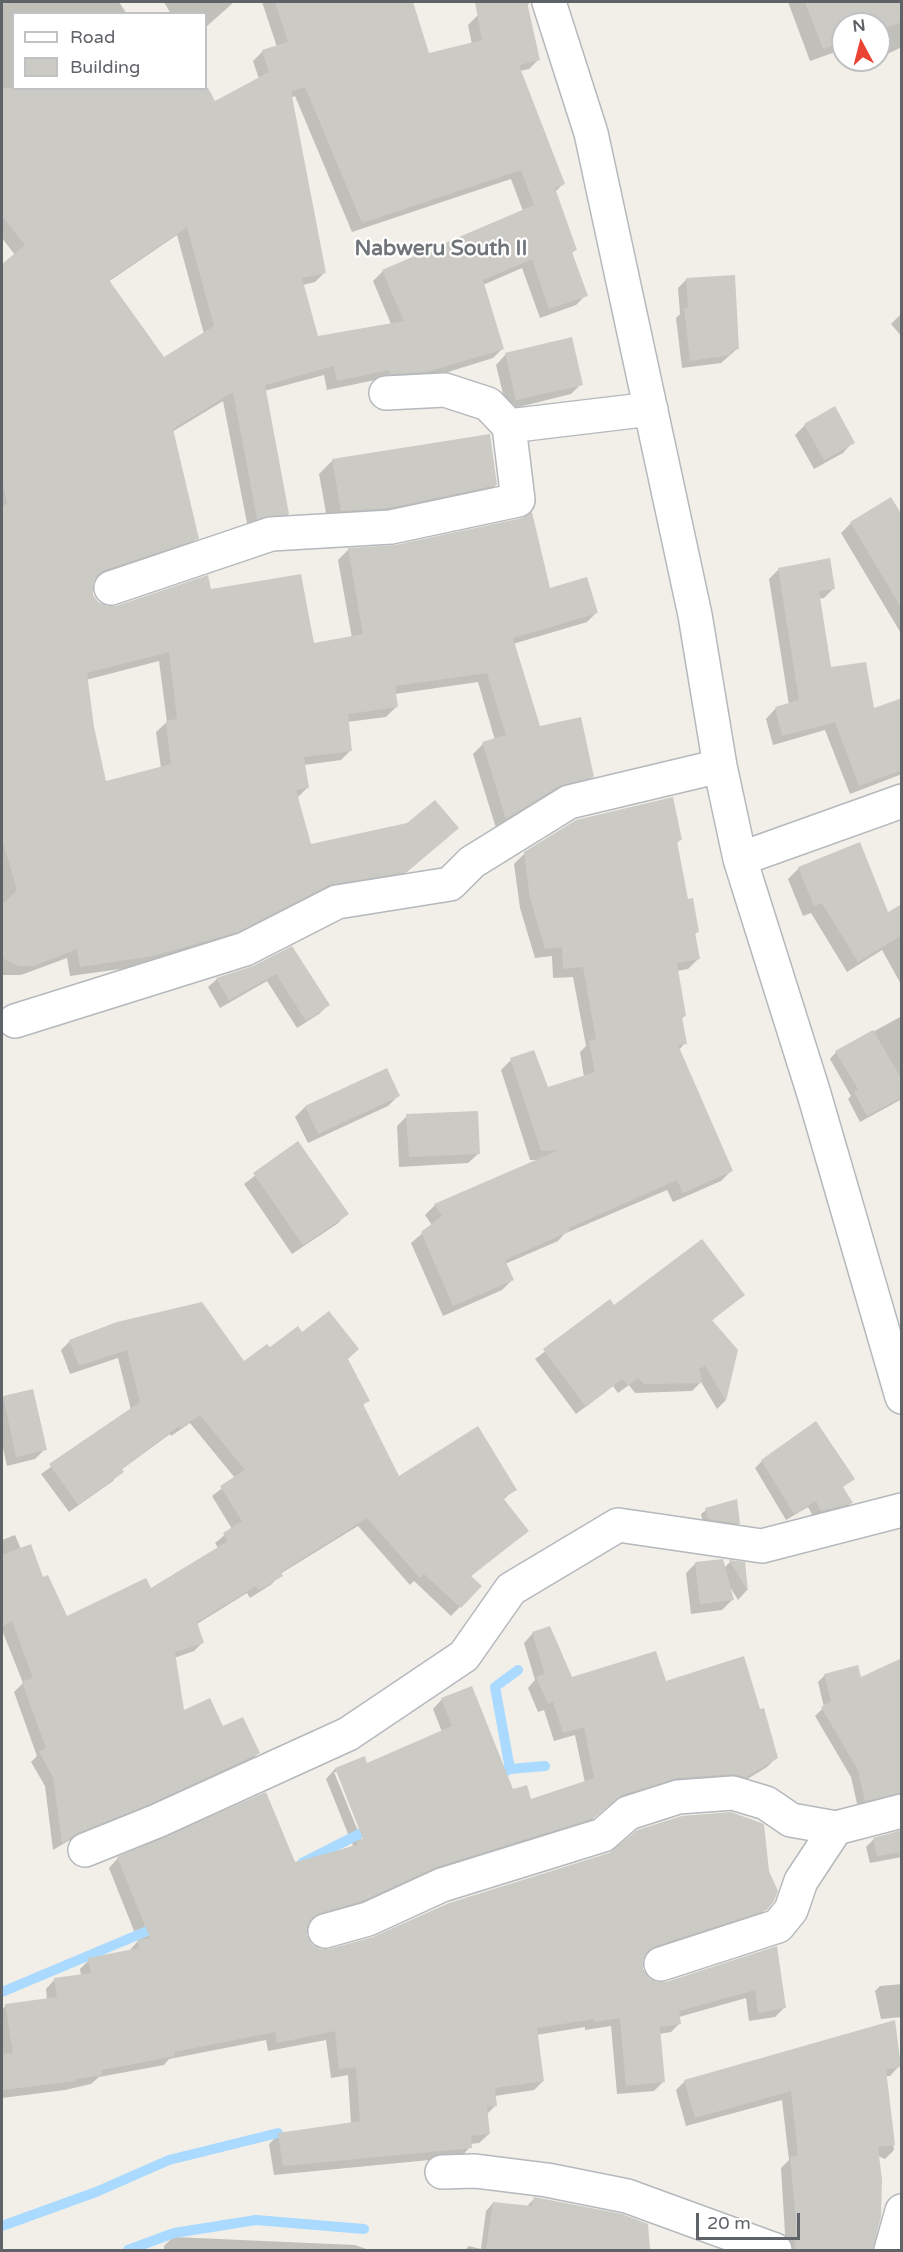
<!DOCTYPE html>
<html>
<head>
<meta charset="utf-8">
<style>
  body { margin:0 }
  #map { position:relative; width:903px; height:2252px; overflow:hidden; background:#f1efe8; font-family:"Varela Round",sans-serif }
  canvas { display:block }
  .frame { position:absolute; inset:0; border:3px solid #5f6368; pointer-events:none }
  .legend { position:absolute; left:12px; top:12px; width:195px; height:78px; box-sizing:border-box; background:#fff; border:2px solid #bfc1c3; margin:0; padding:8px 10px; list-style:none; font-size:18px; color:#5f6368 }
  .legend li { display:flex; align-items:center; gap:12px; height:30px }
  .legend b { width:30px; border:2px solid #bfc1c3 }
  .north { position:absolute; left:831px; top:12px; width:60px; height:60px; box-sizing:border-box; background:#fff; border:2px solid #bfc1c3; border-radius:50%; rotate:353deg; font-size:16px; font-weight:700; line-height:24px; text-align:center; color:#5f6368 }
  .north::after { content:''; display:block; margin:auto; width:21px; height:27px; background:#ea4335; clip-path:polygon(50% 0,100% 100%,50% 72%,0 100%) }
  .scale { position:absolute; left:696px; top:2213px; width:104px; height:27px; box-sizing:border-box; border:3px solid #5f6368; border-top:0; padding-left:8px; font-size:18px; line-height:21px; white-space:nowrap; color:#5f6368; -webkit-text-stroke:4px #fff; paint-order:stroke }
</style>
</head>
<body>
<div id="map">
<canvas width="903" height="2252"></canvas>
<div class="frame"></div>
<ul class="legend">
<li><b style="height:8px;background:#fff"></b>Road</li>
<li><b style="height:16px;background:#cccac5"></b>Building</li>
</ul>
<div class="north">N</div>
<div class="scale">20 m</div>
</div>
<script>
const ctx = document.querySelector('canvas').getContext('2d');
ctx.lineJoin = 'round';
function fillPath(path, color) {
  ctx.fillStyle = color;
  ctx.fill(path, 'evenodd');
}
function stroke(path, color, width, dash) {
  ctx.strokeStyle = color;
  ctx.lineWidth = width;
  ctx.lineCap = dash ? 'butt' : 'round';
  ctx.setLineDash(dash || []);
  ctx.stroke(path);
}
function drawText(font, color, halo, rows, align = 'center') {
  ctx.font = font + ' "Varela Round",sans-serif';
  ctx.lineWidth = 4.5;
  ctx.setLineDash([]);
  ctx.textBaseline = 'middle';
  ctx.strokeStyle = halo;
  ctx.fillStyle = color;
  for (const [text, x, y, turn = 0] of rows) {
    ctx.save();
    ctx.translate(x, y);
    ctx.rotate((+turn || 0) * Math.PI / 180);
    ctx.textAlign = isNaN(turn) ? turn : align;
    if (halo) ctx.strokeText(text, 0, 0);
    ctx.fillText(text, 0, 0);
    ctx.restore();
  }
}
fillPath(new Path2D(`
  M2,2H119L127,14H14V88L196,119L259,79L253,61L263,51L277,47L262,2H411L428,54L472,44L468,25L478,15L483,13L481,2H529L527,9L539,59L529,69L520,71L563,184L555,192L575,250L571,254L586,295L576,305L540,318L522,268L483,285L503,348L493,358L416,382L380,379L327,390L324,375L264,391L288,514L278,524L248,528L223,401L172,432L197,538L187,548L93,580L92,594L98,604L106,608L210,590L313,645L352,638L338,560L348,550L395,547L549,590L597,612L587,622L513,644L539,728L593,776L583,786L548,795L496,828L473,754L483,744L495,740L478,682L395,694L396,707L386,717L347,722L351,750L341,760L304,765L308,787L297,798L310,846L457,828L447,838L395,881L226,941L142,966L70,976L67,958L21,975H2V266L15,255L2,238ZM295,96L352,232L511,179L523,211L383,271L373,281L391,324L317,337L303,285L315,282L325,272L291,98ZM177,235L204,334L163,359L108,282ZM159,661L167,722L156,732L161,768L105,783L92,727L86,680Z
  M164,2H234L206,27V14H171Z
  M788,2H902V47L879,58V24H843V54L841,50L810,61Z
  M846,60H874L852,71Z
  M686,280L737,349L721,363L682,368L676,318L680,314L678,288Z
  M902,313V337L891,324Z
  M506,354L581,384L571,394L507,410L496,365Z
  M805,425L853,442L843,453L814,469L795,435Z
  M333,460L496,485L482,498L328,524L319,474Z
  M890,499L901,518L902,635L841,533L851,523Z
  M779,569L834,588L824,598L818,599L830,669L873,710L902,715V774L850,794L825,730L773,745L766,719L775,709L789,705L769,579Z
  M680,840L676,844L687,901L697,932L694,935L698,959L688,969L677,971L685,1015L681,1020L685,1043L679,1050L732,1170L721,1181L673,1202L667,1190L564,1234L558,1241L505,1264L512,1280L502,1290L443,1316L411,1243L432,1225L425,1215L435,1205L538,1160H530L501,1070L511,1060L547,1089L584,1077L580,1052L586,1046L573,977L553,978L552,956L535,958L520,908L514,864L525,853Z
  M799,868L887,914L902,906V986L882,950L847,972L811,913L803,916L788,879Z
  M291,948L328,1005L319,1014L297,1028L267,981L220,1008L208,987L217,979L254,967Z
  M902,1016V1099L860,1122L848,1099L851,1096L830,1059L836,1052Z
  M386,1070L398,1096L388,1106L308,1143L295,1117L305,1107Z
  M407,1116L479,1153L468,1163L399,1167L397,1126Z
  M298,1143L347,1214L337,1224L292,1254L244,1184Z
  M743,1295L711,1321L736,1351L725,1401L717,1409L701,1382L692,1391L635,1393L629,1385L618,1393L613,1386L576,1414L535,1359L610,1302L613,1307Z
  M302,1334L347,1360L368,1400L362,1406L398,1478L515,1489L503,1500L527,1531L470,1577L480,1586L451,1616L414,1581L410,1585L358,1526L280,1574L272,1584L250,1598L247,1593L197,1624L203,1642L194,1651L174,1658L183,1712L258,1753L249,1762L139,1812L68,1841L53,1850L45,1786L31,1762L37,1756L14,1692L23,1683L2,1630V1540L15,1535L21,1549L66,1618L150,1590L218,1548L215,1543L232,1529L212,1496L235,1478L190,1423L171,1436L170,1434L121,1470L113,1481L69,1512L41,1474L131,1410L118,1358L70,1374L61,1350L70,1341L243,1363Z
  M3,1397L45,1449L35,1459L7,1466L2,1444Z
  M762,1461L853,1479L842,1488L851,1503L844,1510L814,1518L808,1507L786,1520L755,1468Z
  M706,1510L739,1523L734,1528L703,1523L701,1514Z
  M730,1562L743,1564L747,1590L738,1600L730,1587L732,1600L722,1610L691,1614L686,1573L696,1563L724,1568Z
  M533,1633L571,1679L665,1682L759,1711L776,1758L767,1767L736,1786L666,1787L611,1804L583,1827L351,1910L309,1922L306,1937L311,1946L321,1951L376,1938L731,1813L762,1825L766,1909L756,1919L644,1955L642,1970L648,1979L656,1984L666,1983L776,1948L784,2008L775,2017L749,2021L746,1998L679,2017L680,2023L671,2032L659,2034L664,2081L654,2091L617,2094L611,2026L585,2030V2027L536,2035L543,2081L534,2090L495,2096L496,2105L486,2115L489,2134L479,2143L470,2144V2147L461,2157L274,2175L269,2144L279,2134L351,2124L348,2075L331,2078L326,2040L268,2051L266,2040L169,2059L164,2065L99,2077L91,2084L65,2090L2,2098V2010L6,2005L47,1999L46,1989L55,1979L81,1976L80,1969L89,1960L129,1951L138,1941L109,1868L118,1858L294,1864L353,1846L326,1779L335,1769L364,1758L366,1765L442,1732L433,1709L442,1699L512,1791L530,1801L585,1783L575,1735L554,1741L544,1710L538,1712L528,1688L535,1680L524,1643ZM334,1772H338L367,1845L364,1846Z
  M825,1675L860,1679L902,1772V1801L858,1808L851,1777L815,1716L824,1707L818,1682Z
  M902,1830V1857L870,1863L866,1847L874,1839Z
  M902,1984V2017L881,2019L875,1991L880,1986Z
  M899,2066L890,2076H885L894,2150L885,2159L878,2156L872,2250H786L781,2168L789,2160L782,2100L686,2126L676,2090L685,2081Z
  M534,2199L647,2225L650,2250H465L469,2246L481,2249L486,2211L493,2203L526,2207Z
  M173,2237L355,2245L369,2250H164V2246Z
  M434,2249L463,2250H433Z`), '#0003');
stroke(new Path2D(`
  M510,1769L495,1687L518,1670
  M494,1777L510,1769L545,1766
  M302,1863L371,1828
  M2,1992L159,1926
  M2,2226L96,2192L169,2160L278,2133
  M128,2250L174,2233L256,2220L364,2229`), '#aadaff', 10);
fillPath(new Path2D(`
  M275,2H413L429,53L482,40L475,2H527L540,60L519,65L565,184L555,188L577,250L572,252L588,296L549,309L532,259L483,280L504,349L427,372L390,374L389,370L337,381L334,366L265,385L289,514L257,519L233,392L173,429L199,539L104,570L97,575L93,584V595L98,602L107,606H116L208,575L211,589L301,574L314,643L363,634L348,548L395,545L522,518L532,512L550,588L587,577L598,613L513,638L540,726L581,717L594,777L559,786L506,819L482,742L506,735L487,673L395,686L398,707L348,714L352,751L304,757L309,788L296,790L311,844L407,823L435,800L459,828L407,872L329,885L238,932L153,956L80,967L77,949L33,966H19L2,958V905L17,890L2,839V506L7,504L2,479V264L25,245L2,216V88H208L215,101L269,72L262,50L288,42ZM305,87L362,223L521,170L534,205L382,270L404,321L318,336L302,278L326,273L291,91ZM187,227L214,326L164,357L109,280ZM169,652L177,719L166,721L171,764L106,781L94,727L87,673Z
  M805,2H902V22L879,30V24H843V42L823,49Z
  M735,275L739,349L731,351V355L690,361L684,308L688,307L686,278Z
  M572,337L583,385L516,400L505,353Z
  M835,406L855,443L824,460L804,424Z
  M490,434L497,485L388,508L341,511L332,459Z
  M891,497L902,515V609L850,522Z
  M830,558L835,589L819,591L831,667L866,662L874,708L902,698V770L859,786L835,722L782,736L775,707L799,700L778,568Z
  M673,797L682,840L677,841L688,899L693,898L699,932L695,933L700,959L677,963L686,1016L682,1017L687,1044L678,1045L733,1171L683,1193L677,1180L569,1228L570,1231L505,1260L514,1280L453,1306L421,1232L442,1216L434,1204L559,1150L541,1151L510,1058L534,1050L548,1087L595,1072L589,1041L596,1039L583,967L563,969L562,947L545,949L530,898L524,852L576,820Z
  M860,842L888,912L902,904V935L858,962L822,903L814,906L798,867Z
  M292,946L330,1005L306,1021L276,974L229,1000L216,978L253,966Z
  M873,1030L902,1080V1097L867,1116L854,1092L858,1089L835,1051Z
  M387,1068L400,1096L318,1134L305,1106Z
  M478,1111L480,1154L409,1157L406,1114Z
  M298,1141L349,1214L303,1245L253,1173Z
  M702,1239L745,1295L712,1320L738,1350L726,1401L705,1366L699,1369L703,1383L644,1384L638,1378L628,1386L622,1379L586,1407L543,1349L610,1299L614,1305Z
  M202,1302L244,1361L267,1344L270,1347L298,1326L302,1332L329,1311L359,1349L348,1359L370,1401L363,1404L399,1476L478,1426L517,1490L503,1498L529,1531L471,1576L482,1586L461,1608L424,1574L420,1578L367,1518L281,1572L283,1576L259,1590L256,1586L197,1622L204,1643L175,1652L184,1710L210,1698L223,1726L243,1717L260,1753L150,1804L78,1833L62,1843L53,1777L39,1752L46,1748L22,1682L33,1678L12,1621L2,1627V1555L31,1544L43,1577L48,1575L67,1616L146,1578L151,1588L228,1541L223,1533L242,1521L220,1486L245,1470L200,1415L181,1428L179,1426L122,1469L124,1472L78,1505L49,1464L140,1402L127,1350L79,1366L69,1340L117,1322Z
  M33,1389L47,1450L16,1457L3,1396Z
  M816,1421L855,1479L843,1487L853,1503L821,1511L816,1501L794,1514L761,1460Z
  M737,1499L740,1524L708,1519L705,1508Z
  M723,1559L734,1600L700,1604L695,1562Z
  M729,1560L745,1562L748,1591Z
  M550,1626L572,1677L656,1651L666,1681L744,1656L760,1709L764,1708L778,1758L746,1777L732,1774L677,1778L622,1795L594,1818L436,1867L362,1901L320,1913L312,1918L307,1926V1935L312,1944L320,1949H329L373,1937L449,1903L609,1853L637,1830L682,1816L731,1812L764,1824L769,1871L778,1891L774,1901L767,1910L655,1946L648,1951L643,1960V1969L649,1978L657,1982H666L777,1946L786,2008L758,2013L755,1990L679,2011L681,2024L660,2027L665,2082L626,2086L620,2018L594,2022V2019L537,2028L544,2081L495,2088L497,2106L487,2107L490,2134L471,2136L472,2148L283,2166L278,2133L360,2121L356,2067L339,2069L335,2031L277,2043L275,2032L174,2052L175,2056L102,2070V2075L76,2079V2081L2,2090V2054L13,2053L5,2004L57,1997L54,1978L91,1973L88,1958L139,1948L137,1940L150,1938L117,1857L266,1792L295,1862L358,1845L357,1841L363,1839L335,1768L365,1756L367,1763L452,1726L441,1698L472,1686L513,1789L527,1785L531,1799L594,1778L584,1727L563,1733L553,1702L548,1704L536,1677L545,1674L532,1632Z
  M902,1658V1793L865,1801L858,1770L821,1707L831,1701L824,1674L858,1665L861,1677Z
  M902,1830V1852L877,1856L873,1838Z
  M895,2020L901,2067L886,2069L895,2145L878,2147L882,2180L881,2216L873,2250H795L796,2220L790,2157L798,2156L791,2091L695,2118L684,2080Z
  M534,2197L622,2214L648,2224L650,2250H486L493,2202L532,2206Z`), '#cccac5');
const minor = new Path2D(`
  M549,2L591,133L695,615L720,766L740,859L814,1094L902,1397
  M386,393L445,390L488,404L509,426
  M111,588L271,534L391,527L518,500L509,426L651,409
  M740,859L902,801
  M15,1021L245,949L337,902L450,884L472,862L569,802L720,766
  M85,1850L157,1821L348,1734L464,1656L511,1589L618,1525L762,1546L902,1510
  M325,1931L368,1919L442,1885L603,1835L628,1813L678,1797L733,1793L766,1803L791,1820L836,1828
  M661,1964L778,1926L791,1910L801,1881L836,1828L902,1811
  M442,2172L475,2171L547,2180L627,2196L775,2250
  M891,2250L902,2211`);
stroke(minor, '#b5b8bc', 36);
stroke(minor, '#fff', 33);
drawText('bold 21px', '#70757a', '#fff', [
  ["Nabweru South II",441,249]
]);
</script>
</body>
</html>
